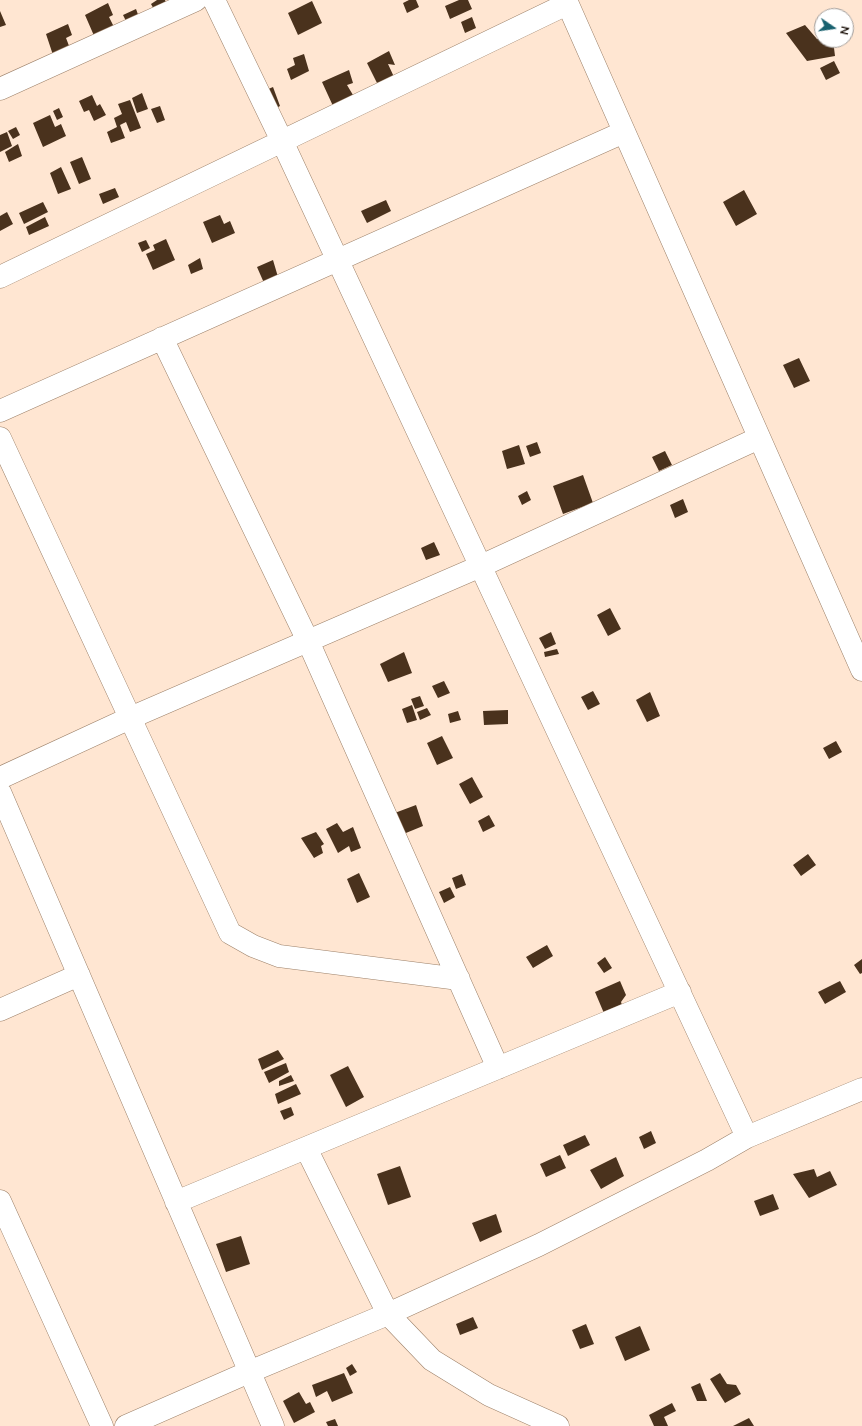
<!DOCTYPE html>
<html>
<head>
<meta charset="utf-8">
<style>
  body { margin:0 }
  #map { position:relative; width:862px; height:1426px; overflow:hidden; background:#ffe6d2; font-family:Lato,sans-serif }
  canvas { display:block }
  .north { position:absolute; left:814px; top:8px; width:40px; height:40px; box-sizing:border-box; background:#fff; border:1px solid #a29e9b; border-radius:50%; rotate:103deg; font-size:11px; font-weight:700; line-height:16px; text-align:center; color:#170d05 }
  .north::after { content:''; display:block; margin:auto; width:14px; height:18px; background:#18616f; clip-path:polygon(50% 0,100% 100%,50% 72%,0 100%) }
</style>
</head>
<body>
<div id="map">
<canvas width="862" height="1426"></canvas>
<div class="north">N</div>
</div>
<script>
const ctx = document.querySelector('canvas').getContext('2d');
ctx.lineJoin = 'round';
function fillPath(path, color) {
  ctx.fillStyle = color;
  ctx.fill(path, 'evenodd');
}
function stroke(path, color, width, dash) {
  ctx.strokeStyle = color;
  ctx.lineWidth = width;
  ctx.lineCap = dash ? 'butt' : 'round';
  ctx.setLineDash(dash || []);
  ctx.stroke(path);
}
fillPath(new Path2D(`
  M157,0H165L168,7L156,13L151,4Z
  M409,0H416L419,7L407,13L403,3Z
  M459,0H468L472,9L450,19L445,6Z
  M312,1L322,23L298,35L288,13Z
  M108,3L113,15L109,17L115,29L95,38L85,15Z
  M136,9L140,20L128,25L123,15Z
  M0,11L6,25L0,27Z
  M472,17L476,28L465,33L461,22Z
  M68,24L72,35L66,38L71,51L54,58L46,34Z
  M805,25L817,39L822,38V40H833L835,56L807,61L786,33Z
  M389,51L395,65L388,64L394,77L377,83L367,63Z
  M304,54L309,71L291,80L287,69L295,65L293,58Z
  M834,61L840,73L826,80L820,68Z
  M349,70L353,83L347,85L353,95L333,106L322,82Z
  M273,87L280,106L264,115L257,94Z
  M142,93L148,109L137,113L132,98Z
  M92,95L97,106L100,104L106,115L94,121L89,110L84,112L79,101Z
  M130,100L141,128L130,132L126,122L120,125L125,138L111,143L107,132L117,127L114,118L122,114L118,104Z
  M160,106L165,120L157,123L151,109Z
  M59,108L63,117L57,120L53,111Z
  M50,115L55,127L61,124L66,136L43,147L33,123Z
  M16,127L20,135L13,139L8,131Z
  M7,132L12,146L0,152V135Z
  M18,144L22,156L9,162L5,152Z
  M82,157L91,179L79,184L70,162Z
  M61,167L71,189L58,194L50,173Z
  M115,188L119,197L103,204L99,194Z
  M744,190L757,214L736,226L723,202Z
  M386,200L391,211L367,223L361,211Z
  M43,202L48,212L24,224L19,213Z
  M7,212L13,224L0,231V216Z
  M220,215L224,224L230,221L235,233L212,243L203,222Z
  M45,217L49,226L29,235L26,227Z
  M166,239L175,260L153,270L146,254L155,250L153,245Z
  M146,240L150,248L142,252L138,243Z
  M200,258L203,269L191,274L188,265Z
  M273,260L278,277L264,283L257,267Z
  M799,358L810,381L794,388L783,365Z
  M537,442L541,453L530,457L526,446Z
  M519,445L525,464L507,469L502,451Z
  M665,451L672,465L659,471L652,457Z
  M583,475L593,503L563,514L553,486Z
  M527,491L531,500L522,505L518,496Z
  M683,499L688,512L675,518L670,505Z
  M434,542L440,555L426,560L421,548Z
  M610,608L621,629L608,636L597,615Z
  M551,632L556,644L545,649L539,638Z
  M557,649L559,654L545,657L544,652Z
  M404,652L412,673L388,682L380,664Z
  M444,681L450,693L438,698L432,686Z
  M593,691L600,704L588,710L581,697Z
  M650,692L660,716L647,722L636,700Z
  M420,696L424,706L415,709L411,699Z
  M412,705L417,720L407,723L402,709Z
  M427,708L431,715L420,720L417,712Z
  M508,710V724L484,725L483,711Z
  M458,711L461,720L450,723L448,714Z
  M442,736L453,758L437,765L427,743Z
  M836,741L842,752L829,759L823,748Z
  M472,777L483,797L470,804L459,784Z
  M416,805L423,826L401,835L392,814Z
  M489,815L495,826L483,832L478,821Z
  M337,823L343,832L353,827L361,848L351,852L349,846L338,853L326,829Z
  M316,832L324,844L321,846L323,853L314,858L301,838Z
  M808,854L816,865L801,876L793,865Z
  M359,873L370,897L357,903L347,879Z
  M462,874L466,885L456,889L452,878Z
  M450,887L455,897L444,903L439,892Z
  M547,945L553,956L533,968L526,957Z
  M605,957L612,968L604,973L597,963Z
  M862,959V973L860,974L854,965Z
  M620,981L626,995L621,1002L624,1011L606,1018L595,992Z
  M840,981L846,992L825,1004L818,992Z
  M278,1050L284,1059L262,1070L258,1059Z
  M286,1063L289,1072L269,1083L264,1072Z
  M348,1066L364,1097L346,1107L330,1075Z
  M291,1075L294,1081L279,1086V1081Z
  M296,1084L301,1094L278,1104L275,1094Z
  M291,1107L294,1115L284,1120L280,1111Z
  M651,1131L656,1143L644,1149L639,1137Z
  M585,1135L590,1145L568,1156L563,1145Z
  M560,1155L566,1168L546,1177L540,1164Z
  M616,1157L624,1176L601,1189L590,1170Z
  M400,1166L411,1197L388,1205L377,1174Z
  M814,1169L817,1177L830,1171L837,1185L809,1198L793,1174Z
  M773,1194L779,1209L760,1216L754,1201Z
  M496,1214L502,1232L480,1242L472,1223Z
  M241,1236L250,1264L226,1272L216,1244Z
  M473,1317L478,1328L460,1335L456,1324Z
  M586,1324L594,1344L580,1349L572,1330Z
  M640,1326L650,1350L625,1361L615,1337Z
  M352,1364L357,1372L350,1376L346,1368Z
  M344,1373L353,1393L332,1402L327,1391L316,1397L312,1385Z
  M720,1373L727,1384L736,1385L741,1394L725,1403L710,1379Z
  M700,1383L707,1401H697L691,1387Z
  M299,1392L306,1404L310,1402L315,1412L294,1423L283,1401Z
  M672,1403L676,1411L664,1417L668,1426H654L649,1415Z
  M749,1418L754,1426H733Z
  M335,1419L338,1426H328L326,1422Z`), '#4a321d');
const minor = new Path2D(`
  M214,0L282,141L747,1137
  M566,0L862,670
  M0,89L196,0
  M0,277L567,4
  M162,338L308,641L498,1068
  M0,411L624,132
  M0,438L230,933L253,946L279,956L459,979
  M0,778L130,718L481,566L759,438
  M0,792L273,1426
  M0,1010L79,975
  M306,1148L388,1314L432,1360L489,1395L558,1426
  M0,1201L102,1426
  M176,1202L680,992
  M126,1426L249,1372L388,1314L539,1245L707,1160L747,1137L862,1089`);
stroke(minor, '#9c8069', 23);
stroke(minor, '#fff', 22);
</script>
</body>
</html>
